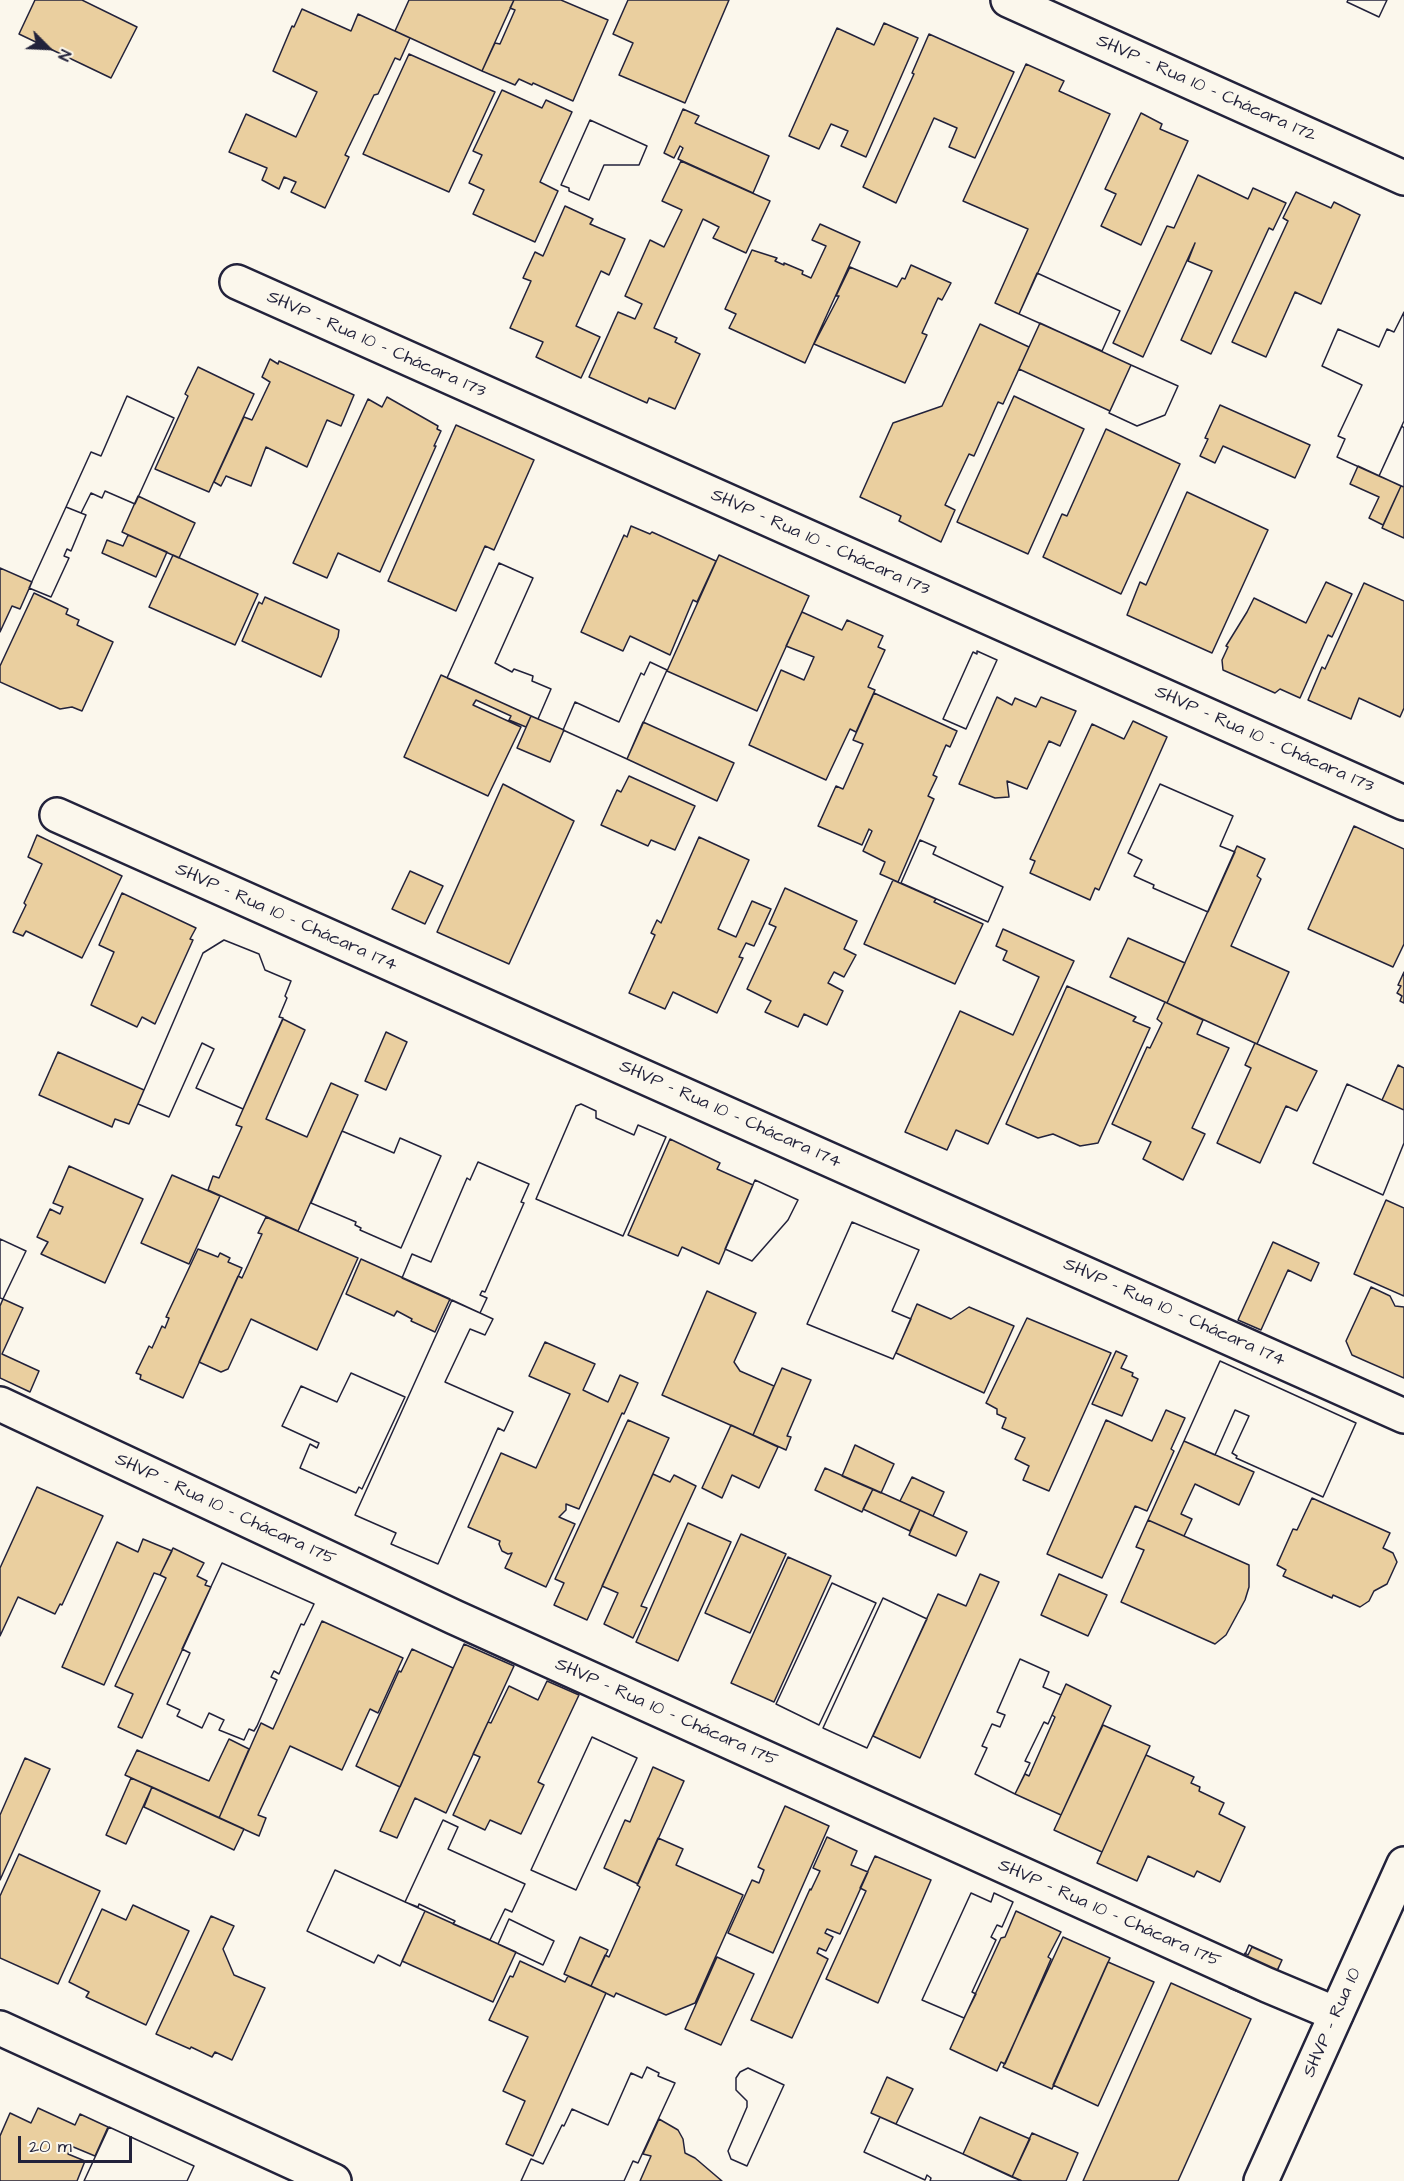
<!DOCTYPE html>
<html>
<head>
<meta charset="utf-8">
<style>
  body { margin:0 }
  #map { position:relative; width:1404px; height:2181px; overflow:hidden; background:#fbf7ec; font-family:"Architects Daughter",sans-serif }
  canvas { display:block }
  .north { position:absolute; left:18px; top:18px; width:60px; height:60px; -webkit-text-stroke:4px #fbf7ec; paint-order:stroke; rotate:114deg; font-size:16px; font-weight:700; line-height:24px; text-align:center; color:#22223b }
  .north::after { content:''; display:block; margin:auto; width:21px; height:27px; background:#22223b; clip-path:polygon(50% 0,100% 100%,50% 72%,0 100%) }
  .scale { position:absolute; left:18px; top:2136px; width:114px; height:27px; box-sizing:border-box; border:3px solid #22223b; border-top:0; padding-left:8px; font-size:18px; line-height:21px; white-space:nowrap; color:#22223b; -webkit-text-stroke:4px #fbf7ec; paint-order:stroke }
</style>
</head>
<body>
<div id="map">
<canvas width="1404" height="2181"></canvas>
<div class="north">N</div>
<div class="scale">20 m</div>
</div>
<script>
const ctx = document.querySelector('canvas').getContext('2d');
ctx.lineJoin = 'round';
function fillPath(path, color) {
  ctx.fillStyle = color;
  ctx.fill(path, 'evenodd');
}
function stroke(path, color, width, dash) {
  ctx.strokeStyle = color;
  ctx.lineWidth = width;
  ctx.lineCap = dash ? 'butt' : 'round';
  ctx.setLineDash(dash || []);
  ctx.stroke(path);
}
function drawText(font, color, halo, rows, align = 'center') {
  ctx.font = font + ' "Architects Daughter",sans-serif';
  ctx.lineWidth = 4.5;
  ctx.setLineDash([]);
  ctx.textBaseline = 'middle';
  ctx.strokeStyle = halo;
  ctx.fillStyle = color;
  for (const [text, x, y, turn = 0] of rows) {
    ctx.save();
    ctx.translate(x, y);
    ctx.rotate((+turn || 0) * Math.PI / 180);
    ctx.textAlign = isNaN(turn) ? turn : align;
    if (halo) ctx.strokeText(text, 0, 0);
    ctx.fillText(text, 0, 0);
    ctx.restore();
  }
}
const building = new Path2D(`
  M35,0H82L137,27L111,78L19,34Z
  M409,0H514L482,71L395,31Z
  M514,0H561L608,20L573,101L533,83L532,85L519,79L515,85L482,71L495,43L500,44L515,10L510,8Z
  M628,0H729L685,103L619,75L633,43L613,34Z
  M1348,0H1387L1379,17L1347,2Z
  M1348,0H1387L1379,17L1347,2Z
  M302,9L351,31L358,14L410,38L400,60L395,58L378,94L374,95L345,155L349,157L325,208L291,192L296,182L284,177L279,189L262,180L267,168L229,152L246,114L296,137L317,92L273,71L292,26L294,27Z
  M884,23L918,38L866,157L841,146L848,131L831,124L819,149L789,136L837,28L874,45Z
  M929,34L1014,72L975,158L949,147L957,128L934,118L896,203L863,187L914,74L912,73Z
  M409,54L495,92L449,192L363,154Z
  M1026,64L1064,81L1059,91L1110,114L1019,314L995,303L1028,229L963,201Z
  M502,90L542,108L546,100L572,112L540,182L558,191L535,242L473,214L484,190L469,183L482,155L473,151Z
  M683,109L699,116L695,123L769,156L753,193L678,159L683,148L680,146L674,158L664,153Z
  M1141,113L1162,124L1160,129L1188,141L1141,245L1101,226L1116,194L1105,189Z
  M590,120L647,146L639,165H604L589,200L569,191V188L561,185Z
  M590,120L647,146L639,165H604L589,200L569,191V188L561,185Z
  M681,161L770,201L746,253L713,238L719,227L703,219L654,328L677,338L675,342L700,354L675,409L649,398L647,403L589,377L618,312L635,319L642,304L625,296L650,240L664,247L682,210L662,201Z
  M1198,175L1248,199L1253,188L1286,203L1273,230L1269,228L1211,354L1181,340L1212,271L1188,261L1195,243L1143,357L1113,343L1167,226L1174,228Z
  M1296,192L1331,208L1334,202L1360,215L1321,304L1295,292L1266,357L1232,342L1288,221L1283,218Z
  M565,206L593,219L590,224L625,239L609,275L601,271L576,326L600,337L581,378L536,357L543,342L510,328L531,281L523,278L535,252L543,256Z
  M820,224L860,242L805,363L729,328L736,314L725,309L752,250L777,258L775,261L784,265V263L803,271L802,274L811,278L826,246L812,240Z
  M911,265L951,283L942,300L938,298L922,333L927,335L905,383L814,344L839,296H836L850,267L897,287L902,278L905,279Z
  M1037,273L1120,311L1102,351L1019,314Z
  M1037,273L1120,311L1102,351L1019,314Z
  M1404,312V421L1379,476L1337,457L1345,439L1338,436L1362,385L1322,366L1338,329L1379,347L1387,329L1394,332Z
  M1404,312V421L1379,476L1337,457L1345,439L1338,436L1362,385L1322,366L1338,329L1379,347L1387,329L1394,332Z
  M1040,323L1131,365L1110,411L1019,369Z
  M980,324L1029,347L1003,404L998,402L974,456L969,454L945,505L955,510L941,542L899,521L901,516L860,497L893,423L942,406Z
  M270,359L278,364L279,361L354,395L341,426L327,420L307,467L266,447L251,486L226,476L221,486L214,482L244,417L252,420L270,382L262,377Z
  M1131,365L1178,386L1165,415L1137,426L1109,413Z
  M1131,365L1178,386L1165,415L1137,426L1109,413Z
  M198,367L254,394L209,492L155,469L188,396L185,394Z
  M127,396L174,418L135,504L105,491L102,498L91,493L81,513L66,507L91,452L101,456Z
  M127,396L174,418L135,504L105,491L102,498L91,493L81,513L66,507L91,452L101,456Z
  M1014,396L1084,429L1028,554L957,522Z
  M387,397L438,426L437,429L441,431L434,446H436L380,572L338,553L327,578L293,563L368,399L382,407Z
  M1220,405L1310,445L1295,478L1223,446L1215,463L1200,456L1208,439L1205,438Z
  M456,425L534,460L494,550L485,546L456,611L388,581Z
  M1402,426L1404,428V487L1379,476Z
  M1402,426L1404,428V487L1379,476Z
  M1106,429L1180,464L1121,594L1043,557L1062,514L1067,516Z
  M1358,466L1401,486L1383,525L1369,518L1379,497L1350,484Z
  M1401,486L1404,487V538L1382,528Z
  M1187,492L1268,530L1212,653L1127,615L1140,582L1146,585Z
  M138,496L195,523L179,558L122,532Z
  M66,507L86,515L71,551L67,549L64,556L69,558L51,597L29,588Z
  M66,507L86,515L71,551L67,549L64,556L69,558L51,597L29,588Z
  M631,526L650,534L652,532L716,561L697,602L693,600L670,655L630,636L623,651L581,632L624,535L627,537Z
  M128,535L167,552L156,577L102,553L107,540L123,546Z
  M173,555L258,594L235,645L149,607Z
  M719,555L809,596L757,711L667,671Z
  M499,563L533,578L495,663L512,672L514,669L533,676L532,681L551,689L538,719L447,678Z
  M499,563L533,578L495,663L512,672L514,669L533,676L532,681L551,689L538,719L447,678Z
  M0,568L32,582L20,609L12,606L0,632Z
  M1326,582L1352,594L1332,637L1328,635L1300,698L1280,689L1275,693L1223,670L1222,660L1228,647L1226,646L1247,612L1254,598L1306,623Z
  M1364,583L1404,601V708L1400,717L1359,698L1351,719L1308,700L1322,667L1325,669Z
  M34,593L68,609L66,614L79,620L77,625L113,642L82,711L72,707L60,709L0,682V666Z
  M265,597L339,630L338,637L321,677L242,641L259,602L262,604Z
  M802,612L842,630L847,620L883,636L878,647L885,650L868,687L875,690L856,732L850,729L826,780L749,745L781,670L804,680L814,657L786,646Z
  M977,651L997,660L966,729L943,719L973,652L977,654Z
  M977,651L997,660L966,729L943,719L973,652L977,654Z
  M650,662L667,670L627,759L563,730L575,702L619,722L641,673L644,675Z
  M650,662L667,670L627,759L563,730L575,702L619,722L641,673L644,675Z
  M441,675L531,716L526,727L509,720L511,716L476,700L473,705L521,727L488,796L404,757Z
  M874,693L957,731L950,747L946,745L933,775L937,777L928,796L934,799L898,882L880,874L885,862L863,851L872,831L869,829L862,845L818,826L836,786L843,789L863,744L853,740Z
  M997,697L1012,705L1015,698L1036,707L1041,697L1076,711L1060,746L1049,741L1027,789L1007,781L1009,797L995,798L959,784Z
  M531,716L564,730L550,762L517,748Z
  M1133,721L1167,737L1099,890L1095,888L1090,900L1030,873L1035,861L1030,859L1092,724L1124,739Z
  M643,722L734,763L717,801L627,759Z
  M629,776L695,806L675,850L651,840L648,846L601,825L617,790L621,792Z
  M503,784L574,821L509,964L437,932Z
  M1160,784L1233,816L1220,846L1235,852L1208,912L1153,888L1154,885L1134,876L1142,860L1128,853Z
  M1160,784L1233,816L1220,846L1235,852L1208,912L1153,888L1154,885L1134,876L1142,860L1128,853Z
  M1354,826L1404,849V944L1393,967L1308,929Z
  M37,835L122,876L82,958L26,931L23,936L13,932L26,905L24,903L42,864L28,857Z
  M699,837L749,860L718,929L736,937L752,901L771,909L754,946L746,943L739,957L743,958L717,1013L673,992L665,1009L629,993L655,935L651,933L657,920L661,923Z
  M920,840L936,847L933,854L1003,887L988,922L901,883Z
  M920,840L936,847L933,854L1003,887L988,922L901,883Z
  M1237,846L1265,859L1257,876L1261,879L1231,946L1289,972L1257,1044L1167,1003Z
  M410,871L443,886L425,924L392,909Z
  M893,880L936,899L934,902L983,924L955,984L864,944Z
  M785,888L857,921L844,949L856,955L844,977L834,972L828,983L843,991L827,1025L804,1014L798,1027L765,1012L771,1001L747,989L776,927L769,924Z
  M122,893L196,928L190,939L193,940L155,1024L142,1017L137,1027L91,1005L114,952L99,945Z
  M1003,929L1074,961L988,1144L956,1130L947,1150L905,1132L960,1011L1013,1035L1039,977L1003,960L1007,951L996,946Z
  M1128,938L1185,963L1167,1003L1110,977Z
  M224,940L259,954L265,970L291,981L285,996L287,998L279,1017L283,1018L243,1109L196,1088L214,1049L202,1043L169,1117L138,1104L203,953Z
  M224,940L259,954L265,970L291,981L285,996L287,998L279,1017L283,1018L243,1109L196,1088L214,1049L202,1043L169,1117L138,1104L203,953Z
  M1404,972V1003L1400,1001L1402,996L1397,993L1401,986L1398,985Z
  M1067,986L1136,1017L1133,1021L1150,1028L1098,1143L1080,1146L1053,1134L1038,1138L1006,1124Z
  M1165,1002L1203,1020L1197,1034L1229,1048L1192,1128L1205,1134L1183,1180L1143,1159L1151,1142L1112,1124L1147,1047L1150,1048L1162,1023L1157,1019Z
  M283,1019L305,1030L266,1119L307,1137L331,1083L358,1095L298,1231L208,1190L213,1176L219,1178L242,1127L236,1125Z
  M386,1032L407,1042L386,1090L365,1081Z
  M1255,1043L1317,1071L1297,1111L1286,1106L1260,1163L1217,1143L1251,1068L1245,1065Z
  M58,1052L144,1090L129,1124L115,1119L112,1127L39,1095Z
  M1398,1065L1404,1068V1110L1382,1100Z
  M1347,1084L1404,1110V1143L1383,1195L1313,1163Z
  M1347,1084L1404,1110V1143L1383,1195L1313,1163Z
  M581,1104L596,1111V1118L634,1135L638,1125L666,1137L623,1236L536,1199L576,1106Z
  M581,1104L596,1111V1118L634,1135L638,1125L666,1137L623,1236L536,1199L576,1106Z
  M342,1131L394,1153L400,1138L441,1156L401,1248L360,1230L361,1228L355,1225L356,1222L311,1203Z
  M342,1131L394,1153L400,1138L441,1156L401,1248L360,1230L361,1228L355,1225L356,1222L311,1203Z
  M670,1139L720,1163L717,1169L753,1185L719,1264L682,1247L678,1256L628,1235Z
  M478,1162L529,1184L521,1202L524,1203L485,1292L482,1291L480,1295L487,1298L480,1313L402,1278L412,1254L431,1262L467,1178L470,1180Z
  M478,1162L529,1184L521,1202L524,1203L485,1292L482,1291L480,1295L487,1298L480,1313L402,1278L412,1254L431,1262L467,1178L470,1180Z
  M69,1166L143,1199L105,1283L41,1254L48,1242L37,1237L50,1209L60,1214L63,1207L53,1203Z
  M172,1175L220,1196L189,1264L141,1243Z
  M755,1180L798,1200L788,1220L752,1261L725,1249Z
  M755,1180L798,1200L788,1220L752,1261L725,1249Z
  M1386,1200L1404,1208V1296L1354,1274Z
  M266,1217L358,1258L317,1350L251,1319L228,1369L221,1372L199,1362L238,1276L242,1278L262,1234L258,1233Z
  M852,1222L919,1250L892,1311L911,1319L893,1359L807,1324Z
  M852,1222L919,1250L892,1311L911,1319L893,1359L807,1324Z
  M0,1239L26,1251L3,1299L0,1298Z
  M0,1239L26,1251L3,1299L0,1298Z
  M1273,1242L1319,1263L1311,1281L1288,1270L1261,1330L1238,1320Z
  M198,1249L218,1257L220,1253L230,1258L228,1262L242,1268L183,1398L140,1379L141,1375L136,1373L149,1346L152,1348L162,1326L165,1328L169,1318L166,1317Z
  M361,1259L450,1299L435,1332L411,1321L412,1319L397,1311L394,1316L346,1294Z
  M1371,1287L1390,1296L1395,1306L1404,1307V1378L1352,1355L1346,1341Z
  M707,1291L756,1313L734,1362L740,1371L774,1386L753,1435L662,1395Z
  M3,1299L23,1308L2,1354L39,1371L30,1392L0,1378V1306Z
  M452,1300L493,1319L485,1335L470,1329L445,1382L513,1412L504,1431L498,1428L438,1564L391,1544L396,1533L355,1515Z
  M452,1300L493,1319L485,1335L470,1329L445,1382L513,1412L504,1431L498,1428L438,1564L391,1544L396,1533L355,1515Z
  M917,1304L951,1319L969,1307L1014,1326L984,1393L896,1353Z
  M1027,1318L1111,1353L1049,1491L1023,1480L1029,1466L1015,1459L1025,1438L1002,1428L1006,1418L997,1414V1409L986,1403Z
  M545,1342L595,1364L583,1390L608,1402L620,1375L638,1383L624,1414L622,1413L579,1509L566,1504V1510L559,1517L575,1524L546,1587L505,1568L512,1553L508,1554L502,1551L499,1544L500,1541L468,1527L501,1453L536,1468L570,1394L529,1376Z
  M1116,1351L1127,1356L1121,1368L1133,1373L1132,1376L1138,1379L1122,1416L1092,1404Z
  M1220,1361L1356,1423L1323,1497L1236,1458L1237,1456L1232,1453L1249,1416L1235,1410L1215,1455L1184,1441Z
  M1220,1361L1356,1423L1323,1497L1236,1458L1237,1456L1232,1453L1249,1416L1235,1410L1215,1455L1184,1441Z
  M782,1368L811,1380L787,1436L791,1437L786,1450L753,1435Z
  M351,1373L405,1397L362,1489L359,1487L356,1493L300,1468L310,1444L317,1448L319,1443L282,1426L301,1386L337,1402Z
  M351,1373L405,1397L362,1489L359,1487L356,1493L300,1468L310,1444L317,1448L319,1443L282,1426L301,1386L337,1402Z
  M1166,1410L1185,1418L1171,1449L1174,1451L1147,1511L1135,1506L1102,1578L1047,1554L1106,1420L1152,1441Z
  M628,1420L669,1438L587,1620L554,1605L564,1583L555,1579Z
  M731,1425L778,1447L759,1488L732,1475L722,1498L702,1488Z
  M1184,1441L1254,1472L1239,1505L1195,1484L1181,1514L1192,1519L1184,1536L1148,1520Z
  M855,1445L894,1464L881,1493L842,1476Z
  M825,1468L873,1489L862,1512L815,1490Z
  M653,1474L670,1482L674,1475L696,1486L641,1606L647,1608L633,1638L604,1624L618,1593L602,1586Z
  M912,1477L944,1492L933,1516L900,1501Z
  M37,1487L103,1516L62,1605L60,1604L55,1614L18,1597L0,1636V1568Z
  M873,1489L920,1510L910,1531L863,1509Z
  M1312,1498L1390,1533L1383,1548L1393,1553L1397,1562L1387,1584L1374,1591L1369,1601L1360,1607L1333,1595L1332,1598L1283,1576L1286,1570L1277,1565L1293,1529L1297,1530Z
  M920,1510L967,1532L956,1556L909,1535Z
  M1148,1520L1249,1565V1587L1245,1600L1226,1635L1215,1644L1121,1602L1144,1550L1136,1547Z
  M688,1523L731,1542L678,1661L636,1642Z
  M741,1534L786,1554L750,1633L705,1613Z
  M143,1539L172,1551L160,1575L154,1573L104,1685L62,1667L117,1542L138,1552Z
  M173,1548L204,1563L197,1576L207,1581L205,1585L211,1587L142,1738L118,1727L133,1694L115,1686L166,1578L160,1575Z
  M788,1557L831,1576L774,1702L731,1683Z
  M222,1563L314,1604L304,1625L301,1624L279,1674L274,1671L271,1677L277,1680L257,1726L254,1731L249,1729L244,1740L219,1730L224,1720L209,1713L202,1728L177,1716L180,1710L167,1704L190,1653L182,1649Z
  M222,1563L314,1604L304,1625L301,1624L279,1674L274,1671L271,1677L277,1680L257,1726L254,1731L249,1729L244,1740L219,1730L224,1720L209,1713L202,1728L177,1716L180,1710L167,1704L190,1653L182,1649Z
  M980,1574L999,1582L920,1758L873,1736L938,1594L966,1606Z
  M1059,1574L1107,1595L1088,1636L1041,1615Z
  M832,1583L876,1603L819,1725L776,1704Z
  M832,1583L876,1603L819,1725L776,1704Z
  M883,1598L927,1619L867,1748L823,1728Z
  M883,1598L927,1619L867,1748L823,1728Z
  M322,1621L403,1658L378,1713L370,1709L342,1770L290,1746L258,1815L266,1818L259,1836L219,1818L261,1723L273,1729Z
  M464,1644L514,1666L446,1813L415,1798L397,1838L380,1831Z
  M412,1649L453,1668L400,1787L356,1766L399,1671L401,1672Z
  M1020,1659L1049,1672L1043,1687L1061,1695L1048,1724L1044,1722L1025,1761L1030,1763L1015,1794L975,1774L987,1748L982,1746L992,1724L1000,1727L1005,1715L997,1712Z
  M1020,1659L1049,1672L1043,1687L1061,1695L1048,1724L1044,1722L1025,1761L1030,1763L1015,1794L975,1774L987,1748L982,1746L992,1724L1000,1727L1005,1715L997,1712Z
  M547,1681L579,1695L538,1782L544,1785L521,1834L490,1820L485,1830L453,1815L480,1757L473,1754L488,1722L491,1723L509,1686L538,1700Z
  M1066,1684L1111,1706L1061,1815L1015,1794L1025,1774L1029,1776L1055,1717L1052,1715Z
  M1103,1725L1150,1746L1102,1852L1054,1830Z
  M592,1737L637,1758L576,1890L531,1870Z
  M592,1737L637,1758L576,1890L531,1870Z
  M229,1739L249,1749L219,1818L125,1775L137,1750L209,1781Z
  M1146,1755L1194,1777L1191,1783L1200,1787L1199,1791L1224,1803L1219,1814L1245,1827L1220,1882L1197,1871L1194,1877L1148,1856L1137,1881L1097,1863Z
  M25,1758L50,1769L0,1880V1815Z
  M653,1767L684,1781L638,1884L604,1868L625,1820L630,1822Z
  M131,1778L152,1787L126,1844L106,1835Z
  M152,1787L244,1829L234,1850L144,1807Z
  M785,1806L829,1826L773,1953L728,1933L752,1880L759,1883L764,1870L758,1867Z
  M443,1820L458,1827L448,1849L525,1884L512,1912L505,1909L490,1940L453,1924L455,1921L419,1904L418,1907L405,1902Z
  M443,1820L458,1827L448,1849L525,1884L512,1912L505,1909L490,1940L453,1924L455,1921L419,1904L418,1907L405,1902Z
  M827,1837L857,1851L851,1865L868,1872L840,1934L827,1929L825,1933L833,1937L826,1951L819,1948L817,1953L828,1959L792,2038L751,2020L810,1889L811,1890L820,1871L813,1868Z
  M658,1838L683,1849L676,1865L743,1895L695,2003L666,2015L616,1993L614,1997L591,1986L605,1955L609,1957L640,1887L637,1885Z
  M19,1854L100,1891L58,1984L0,1958V1896Z
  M875,1856L931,1880L878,2003L826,1979L866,1891L860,1888Z
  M335,1870L425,1911L400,1966L378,1955L374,1963L307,1931Z
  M335,1870L425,1911L400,1966L378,1955L374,1963L307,1931Z
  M971,1893L991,1902L994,1893L1013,1902L1002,1927L997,1925L991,1937L996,1940L972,1992L976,1994L964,2018L922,2000Z
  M971,1893L991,1902L994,1893L1013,1902L1002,1927L997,1925L991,1937L996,1940L972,1992L976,1994L964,2018L922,2000Z
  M133,1905L189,1931L146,2025L86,1997L89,1992L69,1982L102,1909L126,1920Z
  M425,1911L516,1952L493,2002L402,1961Z
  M1016,1911L1061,1932L1048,1957L1051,1959L1005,2064L1001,2062L997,2071L950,2049L1001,1938L1005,1937Z
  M211,1916L234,1926L223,1949L234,1975L265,1988L232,2060L215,2052L212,2057L191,2047L190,2049L156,2034Z
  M509,1919L554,1941L543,1965L498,1944Z
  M509,1919L554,1941L543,1965L498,1944Z
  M580,1937L608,1950L591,1986L564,1974Z
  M1063,1937L1110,1958L1052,2089L1003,2067Z
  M1249,1945L1282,1960L1274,1977L1242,1962Z
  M1249,1945L1282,1960L1274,1977L1242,1962Z
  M1252,1947L1282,1960L1263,2002L1229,1988L1245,1953L1248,1955Z
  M717,1957L754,1974L721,2045L685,2029Z
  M520,1961L565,1982L568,1976L606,1993L533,2156L506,2144L525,2101L503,2091L528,2037L489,2020L510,1976L513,1977Z
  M1108,1962L1154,1982L1098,2106L1053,2085Z
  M1171,1983L1251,2019L1178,2181H1083Z
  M647,2067L659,2073L658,2076L675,2083L638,2163L633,2161L624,2181H521L531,2159L543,2164L562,2125L564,2126L572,2109L608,2125L631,2073L642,2078Z
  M647,2067L659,2073L658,2076L675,2083L638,2163L633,2161L624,2181H521L531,2159L543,2164L562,2125L564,2126L572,2109L608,2125L631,2073L642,2078Z
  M748,2068L784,2085L747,2166L731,2159L728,2151L747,2107V2101L736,2090V2078L740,2072Z
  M748,2068L784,2085L747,2166L731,2159L728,2151L747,2107V2101L736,2090V2078L740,2072Z
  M887,2077L913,2089L896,2124L871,2113Z
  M38,2108L75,2125L80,2114L108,2127L95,2156L71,2146L68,2154L85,2161L77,2181H0V2136L10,2113L31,2123Z
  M880,2117L963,2154L1022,2181H930L931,2178L927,2175L925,2180L864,2152Z
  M880,2117L963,2154L1022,2181H930L931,2178L927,2175L925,2180L864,2152Z
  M980,2117L1030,2139L1012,2177L963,2154Z
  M659,2119L678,2130L683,2139L685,2153L695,2158L722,2181H640L651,2156L643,2154Z
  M109,2127L194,2166L187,2181H84Z
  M109,2127L194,2166L187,2181H84Z
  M1032,2133L1078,2153L1066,2181H1022L1012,2177Z`);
fillPath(building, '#eacf9f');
stroke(building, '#22223b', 1.5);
const minor = new Path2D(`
  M1008,0L1404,178
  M237,282L1404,803
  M57,815L1404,1416
  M0,1404L454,1617L1267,1985L1336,2014
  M0,2028L334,2181`);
const tertiary = new Path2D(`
  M1261,2181L1404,1864`);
stroke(minor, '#22223b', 38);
stroke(tertiary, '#22223b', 38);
stroke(minor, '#fbf7ec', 33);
stroke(tertiary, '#fbf7ec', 33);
drawText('18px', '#22223b', '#fbf7ec', [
  ["SHVP - Rua 10 - Chácara 172",1206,89,24],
  ["SHVP - Rua 10 - Chácara 173",376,345,24],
  ["SHVP - Rua 10 - Chácara 173",820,543,24],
  ["SHVP - Rua 10 - Chácara 173",1264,740,24],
  ["SHVP - Rua 10 - Chácara 174",286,918,24],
  ["SHVP - Rua 10 - Chácara 174",730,1115,24],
  ["SHVP - Rua 10 - Chácara 174",1174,1313,24],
  ["SHVP - Rua 10 - Chácara 175",225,1510,25],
  ["SHVP - Rua 10 - Chácara 175",666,1713,24],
  ["SHVP - Rua 10 - Chácara 175",1109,1914,24],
  ["SHVP - Rua 10",1333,2023,-66]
]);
</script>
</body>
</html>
